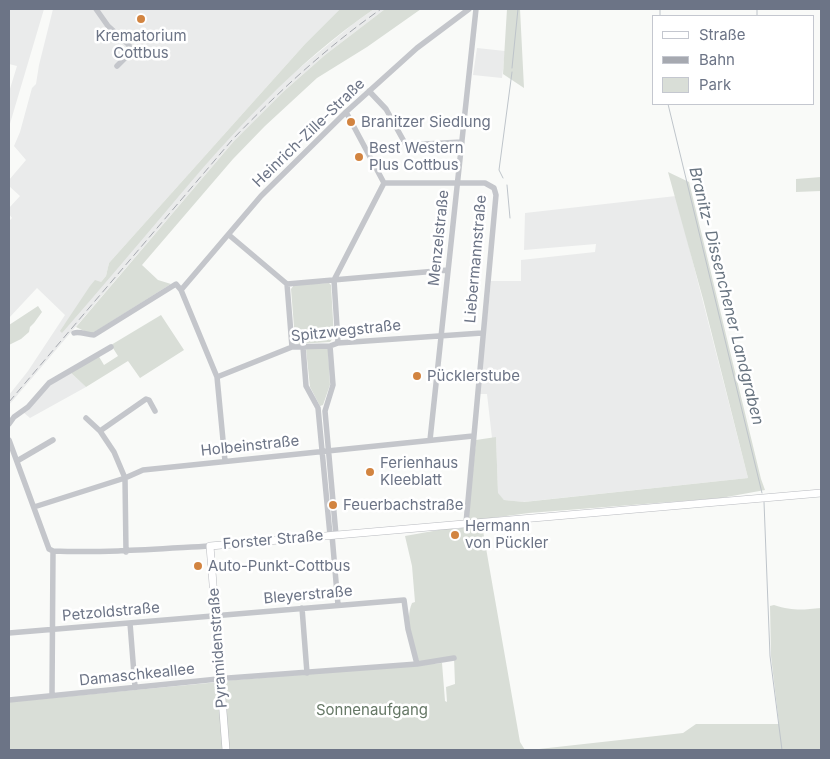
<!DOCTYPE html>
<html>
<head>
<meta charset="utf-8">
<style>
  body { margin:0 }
  #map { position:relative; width:830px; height:759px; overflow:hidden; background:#f9faf8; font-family:Inter,sans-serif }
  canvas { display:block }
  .frame { position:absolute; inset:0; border:10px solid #6c7486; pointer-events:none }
  .legend { position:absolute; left:652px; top:15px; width:162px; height:90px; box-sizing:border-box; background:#fff; border:1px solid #c4c7cf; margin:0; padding:6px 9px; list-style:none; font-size:15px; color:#6c7486 }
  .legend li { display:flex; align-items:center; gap:10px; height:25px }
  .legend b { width:25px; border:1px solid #c4c7cf }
</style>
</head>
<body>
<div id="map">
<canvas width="830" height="759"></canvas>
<div class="frame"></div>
<ul class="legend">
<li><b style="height:6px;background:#fff"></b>Straße</li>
<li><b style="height:6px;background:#a6a9b0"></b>Bahn</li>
<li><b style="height:14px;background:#d9ded7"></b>Park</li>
</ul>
</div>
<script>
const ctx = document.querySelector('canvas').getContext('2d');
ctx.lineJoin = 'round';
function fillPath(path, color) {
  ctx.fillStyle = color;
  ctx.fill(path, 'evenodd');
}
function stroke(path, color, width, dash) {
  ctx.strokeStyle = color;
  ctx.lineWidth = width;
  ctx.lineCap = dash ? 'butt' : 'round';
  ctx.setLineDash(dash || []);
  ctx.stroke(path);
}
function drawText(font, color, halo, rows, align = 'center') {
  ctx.font = font + ' Inter,sans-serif';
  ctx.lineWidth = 5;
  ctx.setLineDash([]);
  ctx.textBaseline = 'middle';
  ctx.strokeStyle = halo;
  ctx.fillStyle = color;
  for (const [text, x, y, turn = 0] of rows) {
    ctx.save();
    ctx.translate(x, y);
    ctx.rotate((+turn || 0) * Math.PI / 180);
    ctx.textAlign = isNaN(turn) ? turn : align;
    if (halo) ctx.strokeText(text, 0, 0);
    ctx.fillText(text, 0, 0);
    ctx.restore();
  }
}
fillPath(new Path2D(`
  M9,9H44L9,127V92L17,66L9,64Z
  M53,9H340L305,44L109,263L106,276L60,330L247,117L296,71L353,24L374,9H385L325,55L283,92L234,141L9,405V395L28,371L65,315L37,288L9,318V221L12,218L9,214V208L20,196L9,186V180L26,160L14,146L20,132L32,88L36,84L39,65Z
  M477,48L505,51L502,78L473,75Z
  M676,196L748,478L523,502L504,500L498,494L496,438H492L487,394H479L491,281H521V260L595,252L596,244L524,250L525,213Z
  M70,372L86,387L30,418L23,412L50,384Z`), '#eaebeb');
fillPath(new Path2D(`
  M340,9H374C294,64 230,135 168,209C133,250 98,292 62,333L60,331L90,286L95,280L101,282L106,276L109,263L305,44Z
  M385,9H421L367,47L317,78L265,126L233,159L142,265L158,280L171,284L93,333H88L76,327L234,141L283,92L325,55Z
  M507,9H520L524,88L503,74Z
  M668,172L689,182L761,479L765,490L721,498L529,513L468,521L476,440L496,437L498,493L504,500L524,502L748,478L703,299Z
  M821,177V191L796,192V179Z
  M329,283L331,285L334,337L330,342L299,344L295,339L291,289L294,285Z
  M38,306L42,312L34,323L30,327L29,332L21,339L9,345V325Z
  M161,315L184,350L140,378L128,361L86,387L70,372L98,355L104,365L118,356L111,345Z
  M328,347L330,385L323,405L320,406L310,387L306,349Z
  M489,525V527L483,531L520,742L525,750H326L320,749L321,750H229L223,681L442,663L445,701L447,702L446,687L455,684L454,657L419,662C414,643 404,621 412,603L415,602L412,566L405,536L450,528L455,530L464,527Z
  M774,605C793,611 802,610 821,608V750H530L683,733L696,724H779L771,656L770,606Z
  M219,682L224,750H9V702Z`), '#d9ded7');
stroke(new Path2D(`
  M660,9V16
  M757,9V16
  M512,68L518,9
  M668,104L762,493
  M503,178L499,170L512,72
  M507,185L510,218
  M764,502L770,656L782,750`), '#bec4ca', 1);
const major = new Path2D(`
  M226,750L210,546L821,493`);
stroke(major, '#b8babf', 8);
stroke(new Path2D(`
  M96,9L108,26L129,45V54L117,66
  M369,91L386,109L406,145L462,142
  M346,112L384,183
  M384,183H485L494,188L496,195L466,523
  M229,235L287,284L292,347
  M287,284L448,270
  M181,290L261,196L346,112L417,48L469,9
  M74,333C80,331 87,335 94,335L176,284L181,290L217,377L225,461
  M338,343L334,280L384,183
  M330,346L333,385L325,411L336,535
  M303,347L306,386L318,408L330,535
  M217,377L292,347L330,346L338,343L482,333
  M86,418L100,431L114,452L125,478L126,552
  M9,424L14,417L28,407L49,383L111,347
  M100,431L146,399L149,400L155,411
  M9,440L49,549L53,551C106,553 156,549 210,546
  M430,440L476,9
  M17,461L53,440
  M34,507L125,478L143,470L473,436
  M332,535L338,605
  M302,608L307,673
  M130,623L135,687
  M9,633L404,600L408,629L417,664L228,678L9,700
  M417,664L454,658
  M52,695L53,551`), '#c4c6cb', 5.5);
stroke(major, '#fff', 7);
stroke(new Path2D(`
  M9,402L232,140C278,92 327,47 381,9`), '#a6a9b0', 1, [8, 4]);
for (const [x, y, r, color] of [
  [141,19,5,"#d28440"],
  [351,122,5,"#d28440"],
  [359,157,5,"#d28440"],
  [417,376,5,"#d28440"],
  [370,472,5,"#d28440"],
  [333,505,5,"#d28440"],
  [455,535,5,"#d28440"],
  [198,566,5,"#d28440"]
]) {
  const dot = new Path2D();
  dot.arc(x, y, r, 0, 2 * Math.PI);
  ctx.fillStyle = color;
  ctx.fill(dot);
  stroke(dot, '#fff', 2);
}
drawText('15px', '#6c7486', '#fff', [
  ["Krematorium",141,36,"center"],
  ["Cottbus",141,53,"center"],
  ["Branitzer Siedlung",361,122],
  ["Best Western",369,148],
  ["Plus Cottbus",369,165],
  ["Pücklerstube",427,376],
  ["Ferienhaus",380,463],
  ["Kleeblatt",380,480],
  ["Feuerbachstraße",343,505],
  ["Hermann",465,526],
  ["von Pückler",465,543],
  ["Auto-Punkt-Cottbus",208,566]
], 'left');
drawText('15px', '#6c7486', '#fff', [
  ["Heinrich-Zille-Straße",309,133,-44],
  ["Menzelstraße",439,238,-84],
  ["Liebermannstraße",476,259,-85],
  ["Spitzwegstraße",346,331,-6],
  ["Holbeinstraße",250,446,-6],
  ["Forster Straße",273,540,-5],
  ["Bleyerstraße",308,595,-5],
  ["Petzoldstraße",111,612,-5],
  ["Pyramidenstraße",218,648,-94],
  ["Damaschkeallee",137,675,-6]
]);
drawText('15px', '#667866', '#fff', [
  ["Sonnenaufgang",372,710]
]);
drawText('italic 16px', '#687480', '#fff', [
  ["Branitz- Dissenchener Landgraben",726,296,76]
]);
</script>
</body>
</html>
